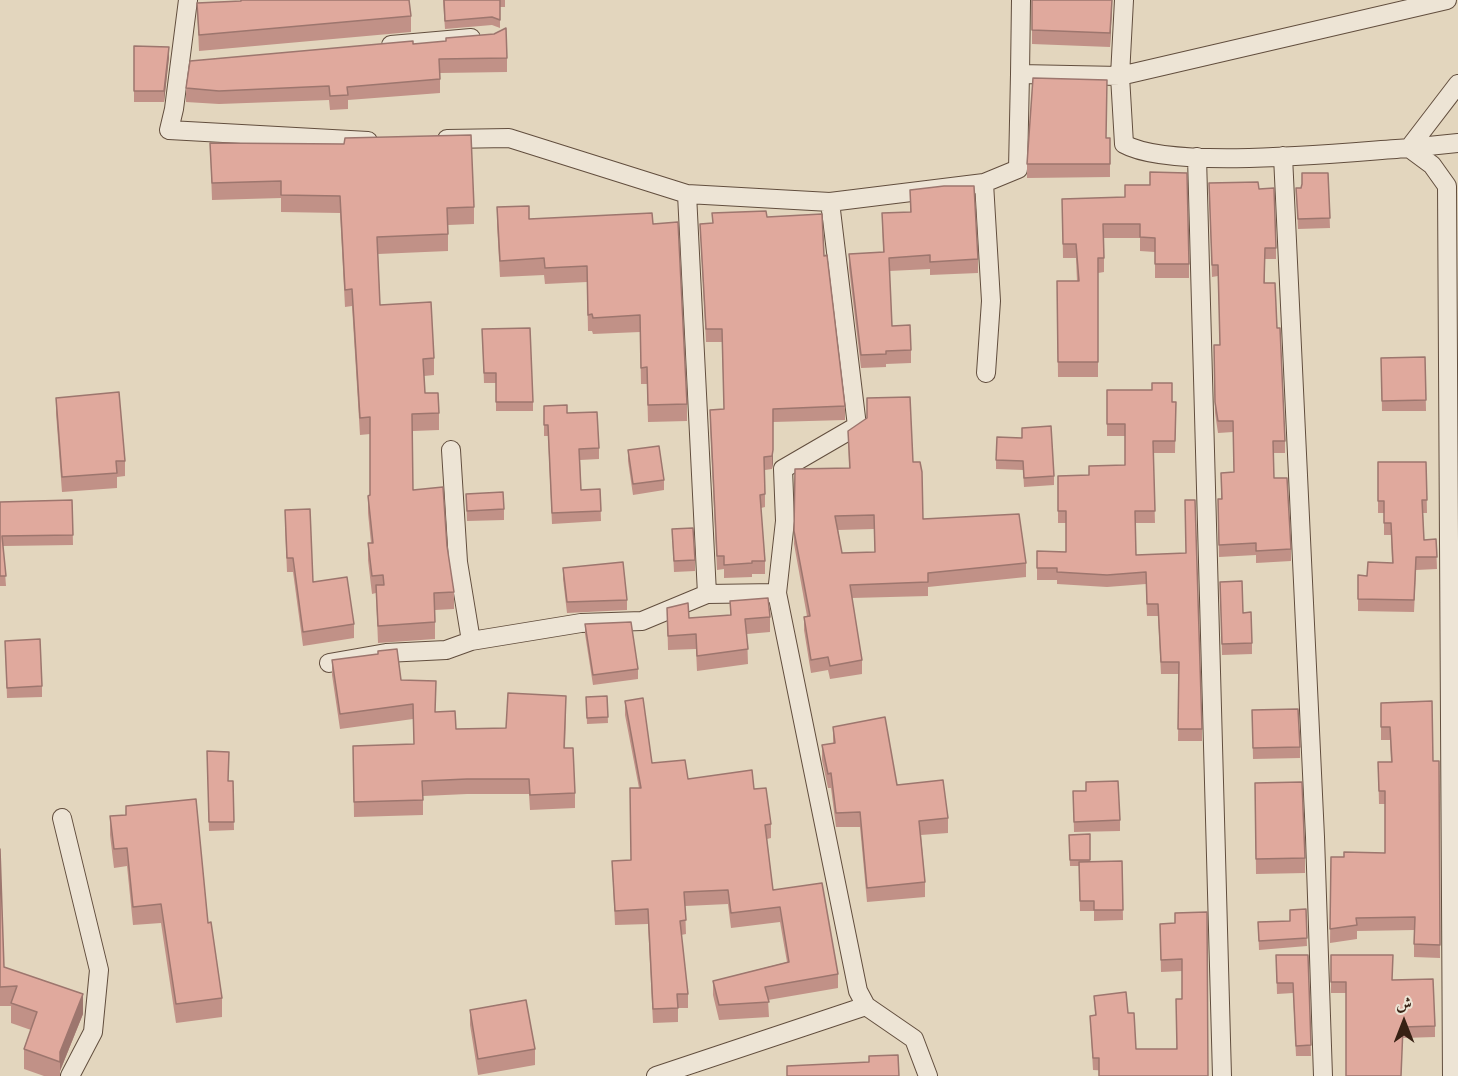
<!DOCTYPE html>
<html>
<head>
<meta charset="utf-8">
<style>
  body { margin:0 }
  #map { position:relative; width:1458px; height:1076px; overflow:hidden; background:#e3d6be; font-family:Alegreya,Amiri,serif }
  canvas { display:block }
  .north { position:absolute; left:1374px; top:992px; width:60px; height:60px; -webkit-text-stroke:4px #ede4d5; paint-order:stroke; rotate:0deg; font-size:16px; font-weight:700; line-height:24px; text-align:center; color:#372114 }
  .north::after { content:''; display:block; margin:auto; width:21px; height:27px; background:#372114; clip-path:polygon(50% 0,100% 100%,50% 72%,0 100%) }
</style>
</head>
<body>
<div id="map">
<canvas width="1458" height="1076"></canvas>
<div class="north">ش</div>
</div>
<script>
const ctx = document.querySelector('canvas').getContext('2d');
ctx.lineJoin = 'round';
function stroke(path, color, width, dash) {
  ctx.strokeStyle = color;
  ctx.lineWidth = width;
  ctx.lineCap = dash ? 'butt' : 'round';
  ctx.setLineDash(dash || []);
  ctx.stroke(path);
}
function fillPath(path, color) {
  ctx.fillStyle = color;
  ctx.fill(path, 'evenodd');
}
const street = new Path2D(`
  M188,0L174,109L169,130L368,141
  M1124,0L1120,76L1124,144C1172,171 1347,152 1409,148L1432,165L1447,186L1452,1076
  M391,45L471,38
  M1020,74L1021,0
  M447,139L509,138L687,194L830,202L984,183L1018,169L1020,74L1120,76L1447,0
  M1409,148L1458,84
  M1409,148L1458,143
  M1283,156L1315,837L1323,1076
  M1197,157L1222,1076
  M984,183L991,301L986,373
  M451,450L458,562L471,641
  M777,593L785,521L783,469L857,426L830,202
  M329,663L386,653L446,650L471,641L581,623L642,621L707,594
  M62,818L99,970L93,1032L70,1076
  M866,1006L914,1039L928,1076
  M656,1076L866,1006L858,991L777,593L707,594L687,194`);
stroke(street, '#624e3e', 20);
stroke(street, '#ede4d5', 18);
fillPath(new Path2D(`
  M443,0H505V7H500V28L492,25L445,29Z
  M1032,0H1112L1110,47L1032,44Z
  M197,3L411,16V32L199,51Z
  M413,44L507,58V72L440,73V93L348,100V109L330,110L329,100L219,104L186,102V88Z
  M134,46L169,57L164,102H134Z
  M1110,138V177L1027,178V164Z
  M210,143L474,207V224L448,225V251L378,254L380,305L434,358V375L424,376L425,393L439,413V430L413,431V490L447,546L454,592V609L435,610V639L378,643L376,593L372,594L368,560V543H371L368,513V496L370,495V434L360,435L352,306L345,307L340,213L281,212V198L212,200Z
  M1328,173L1330,228L1298,229L1296,188H1301Z
  M1209,183L1259,189L1276,248V259H1265V283L1277,328L1285,441V453H1273L1274,478L1291,549V561L1256,563V555L1219,557L1218,499H1221V473L1234,472L1233,432L1218,433L1215,413L1214,345H1220L1218,276L1212,277Z
  M910,190L978,259V273L930,275V269L889,271L892,326L911,350V363L886,364V367L861,368L849,268V254L883,252L882,213L910,212Z
  M1125,197L1189,264V278H1155V252L1140,251V238H1104V272L1098,273V377H1058L1057,281H1077L1076,258H1063L1062,199Z
  M497,207L529,219L653,224L687,404V421L648,422L647,384H641L640,332L593,334L592,331H588L587,282L545,284L544,275L500,277L497,224Z
  M767,217L824,256L845,406V420L773,422V463L772,469L765,470V507L761,508L765,561V574H752V577L724,578V569L717,570L710,423V410L724,409L722,342H706L700,224Z
  M482,329L533,402V411H496V383H484Z
  M1425,357L1426,411H1382L1381,358Z
  M1107,390L1176,402L1175,453H1153L1155,523H1136V555L1186,553L1202,729V741H1178L1179,674H1161L1158,616H1147L1146,584L1107,587L1057,584V580H1037V551L1066,552V523H1058V476L1089,475L1125,465V436H1107Z
  M56,398L125,461V476L117,477V488L62,492L56,413Z
  M544,406L567,413L599,448V459L580,460L581,490L600,489L601,521L552,524L548,436H544Z
  M1022,428L1054,476V485L1024,487L1023,470L996,469V460L1022,438Z
  M848,431L913,462L923,519L1026,563V577L928,587V596L852,598L862,660V674L830,679L828,670L811,673L804,630V617L807,616L794,544L795,469L849,468ZM874,529L875,552L842,553L838,530Z
  M628,450L664,480V490L633,495L628,461Z
  M1378,462H1426L1427,513H1423L1424,540L1436,539L1437,569L1416,570L1414,612L1358,611V599L1367,576L1392,563L1391,535H1384V513H1378Z
  M466,494L504,509V520L467,521Z
  M72,500L73,545L3,546L6,586H0V502Z
  M285,524L313,582L354,624V638L303,646L293,572H287Z
  M672,529L695,560V571L674,572Z
  M563,568L627,600V610L567,613L563,579Z
  M1220,582L1243,613L1252,643V654L1222,655Z
  M730,601L770,617V632L747,634L748,664L697,671L696,649L668,650L667,608L689,618L730,615Z
  M585,624L638,669V679L593,685L585,634Z
  M5,641L42,686V697L7,698Z
  M332,660L401,680L436,712L456,729L506,728L566,710L565,748L575,793V808L530,810L529,794H467L423,796V815L354,817L353,746L414,744L413,719L340,729L332,675Z
  M607,696L608,723L587,724L586,697Z
  M625,701L652,763L688,779L754,789L771,824V838L767,839L773,890L838,974V988L768,1000L769,1017L719,1020L713,995V981L787,962L780,922L731,928L728,904L685,906L686,934L681,935L688,994V1008H678V1022L653,1023L648,924L615,925L612,861L631,860L639,788L625,715Z
  M1381,703L1433,761H1439L1440,958L1414,957V930L1357,931V939L1330,943L1331,857H1344L1385,853V804H1379L1378,762H1391L1390,740H1381Z
  M1252,710L1300,747V758L1253,759Z
  M833,727L897,785L948,818V833L921,835L925,882V897L867,902L860,827H836L831,788H828L822,760V745L833,743Z
  M207,751L229,781H233L234,830L209,831Z
  M1255,783L1305,858V873L1256,874Z
  M1073,791L1120,820V831L1074,832Z
  M110,816L208,923L222,998V1017L176,1023L161,923L133,925L127,866L114,868L110,835Z
  M1090,834V862L1122,861L1123,920L1094,921V911H1080L1079,866H1070L1069,835Z
  M0,849L4,967L83,1014L60,1071V1076H44L24,1069V1049L31,1030L11,1023V1006H0Z
  M1306,909L1307,946L1259,950L1258,922L1290,921Z
  M1175,923L1208,1076L1093,1070L1090,1016L1095,1015L1094,996L1128,1013L1136,1049H1176L1182,999V971L1161,972L1160,924Z
  M1276,955H1308L1311,1056H1296L1293,993L1277,994Z
  M1331,955L1393,980L1435,1026V1037L1403,1038L1346,993H1331Z
  M470,1010L535,1049V1065L478,1075L470,1025Z`), '#c19187');
fillPath(new Path2D(`
  M1112,0V5L1110,47V33Z
  M169,47V57L164,102V91Z
  M773,450V463L772,469V456Z
  M83,994V1014L60,1071V1076V1052Z`), '#9d766e');
const building = new Path2D(`
  M241,0H409L411,16L199,35L197,3L241,1Z
  M444,0H500V20L492,17L445,21Z
  M1032,0H1112L1110,33L1032,30Z
  M506,28L507,58L439,59L440,79L347,87L348,95L330,96L329,86L219,91L186,88L190,61L413,41V44L446,41V38L494,34Z
  M134,46L169,47L164,91H134Z
  M1033,78L1107,80L1106,138H1110V164H1027Z
  M471,135L474,207L447,208L448,234L377,237L380,305L431,302L434,358L423,359L425,393H438L439,413L412,414L413,490L443,487L447,546L454,592L434,593L435,622L378,626L376,585H384L383,575L372,576L368,543H373L368,496L370,495V417L360,418L352,289L345,290L340,196L281,195V181L212,183L210,143L344,144L345,138Z
  M1150,172L1187,173L1189,264H1155V238L1140,237V224H1103L1104,258H1098V362H1058L1057,281H1079L1076,244H1063L1062,199L1125,197V185H1150Z
  M1302,173H1328L1330,218L1298,219L1296,188H1301L1302,184Z
  M1258,182L1259,189L1274,188L1276,248H1265L1264,283H1275L1277,328H1280L1285,441H1273L1274,478H1287L1291,549L1256,551V543L1219,545L1218,499H1222L1221,473L1234,472L1233,421H1218L1215,402L1214,345H1220L1218,265H1212L1209,183Z
  M944,186H974L978,259L930,262V255L889,258L892,326L910,325L911,350L886,351V354L861,355L849,254L884,252L882,213L911,212L910,190Z
  M529,206V219L652,213L653,224L678,222L687,404L648,405L647,367L641,368L640,315L593,318L592,314L588,315L587,266L545,268L544,258L500,261L497,207Z
  M766,211L767,217L822,214L824,256L827,255L845,406L773,409V450L772,456L764,457L765,494L760,495L765,561H752V563L724,565V556H717L710,410L724,409L722,329H706L700,224L713,223L712,213Z
  M530,328L533,402H496V373H484L482,329Z
  M1425,357L1426,400L1382,401L1381,358Z
  M1152,383H1172V402H1176L1175,441H1153L1155,511H1135L1136,555L1186,553L1185,500H1195L1202,729H1178L1179,662H1161L1158,604H1147L1146,572L1107,575L1057,572V568H1037V551L1066,552V511H1058V476L1089,475V466L1125,465V424H1107V390H1152Z
  M119,392L125,461H116L117,473L62,477L56,398Z
  M910,397L913,462H920L922,472L923,519L1019,514L1026,563L928,573V582L850,585L862,660L830,666L828,657L811,660L804,617L810,616L794,531L795,469L850,468L848,431L867,418V398ZM874,515L875,552L842,553L835,516Z
  M567,405V413L597,412L599,448L579,449L581,490L600,489L601,511L552,513L548,425H544V406Z
  M1051,426L1054,476L1024,478L1023,461L996,460L997,437L1022,438V428Z
  M659,446L664,480L633,484L628,450Z
  M1378,462H1426L1427,500H1422L1424,540L1436,539L1437,557H1416L1414,600L1358,599V575L1367,576L1368,562L1393,563L1391,523H1384V501H1378Z
  M503,492L504,509L467,511L466,494Z
  M72,500L73,535L2,536L6,576H0V502Z
  M310,509L313,582L347,577L354,624L303,632L293,558H287L285,510Z
  M693,528L695,560L674,561L672,529Z
  M623,562L627,600L567,602L563,568Z
  M1242,581L1243,613L1251,612L1252,643L1222,644L1220,582Z
  M768,598L770,617L745,619L748,649L697,656L696,634L668,636L667,608L688,603L689,618L731,615L730,601Z
  M631,622L638,669L593,675L585,624Z
  M40,639L42,686L7,688L5,641Z
  M397,649L401,680L436,681L435,712L455,711L456,729L506,728L508,693L566,696L564,748H573L575,793L530,795L529,779H467L422,781L423,800L354,802L353,746L414,744L413,704L340,714L332,660L378,654V651Z
  M607,696L608,717L587,718L586,697Z
  M643,698L652,763L685,760L688,779L752,770L754,789L766,788L771,824L765,825L773,890L822,883L838,974L765,987L769,1002L719,1005L713,981L789,962L780,907L731,913L728,890L684,892L686,920L680,921L688,994H677L678,1008L653,1009L648,909L615,911L612,861L631,860L630,788H641L625,701Z
  M1432,701L1433,761H1439L1440,945L1414,944L1415,917L1356,918L1357,925L1330,929L1331,857H1344V852L1385,853V791H1379L1378,762H1392L1390,727H1381V703Z
  M1298,709L1300,747L1253,748L1252,710Z
  M885,717L897,785L943,780L948,818L919,821L925,882L867,888L860,812L836,813L831,773L828,774L822,745L835,743L833,727Z
  M207,751L229,752L228,781H233L234,822H209Z
  M1118,781L1120,820L1074,822L1073,791H1086V782Z
  M1302,782L1305,858L1256,859L1255,783Z
  M196,799L208,923L211,922L222,998L176,1004L161,904L133,907L127,848L114,849L110,816L126,815V806Z
  M1090,834V860H1070L1069,835Z
  M0,849L4,967L83,994L60,1052V1062L24,1049L37,1012L11,1003L17,986L0,987Z
  M1122,861L1123,910H1094V901H1080L1079,862Z
  M1306,909L1307,938L1259,941L1258,922L1290,921V910Z
  M1207,912L1208,1076H1099V1058H1093L1090,1016L1096,1015L1094,996L1126,992L1128,1013H1134L1136,1049H1177L1176,999H1182V959L1161,960L1160,924L1175,923V913Z
  M1276,955H1308L1311,1045L1296,1046L1293,983H1277Z
  M1331,955H1393L1392,980L1433,979L1435,1026L1403,1027L1401,1076H1346V982H1331Z
  M526,1000L535,1049L478,1059L470,1010Z
  M898,1055L899,1076H787V1066L869,1062V1056Z`);
fillPath(building, '#e0a99d');
stroke(building, '#9d766e', 1.5);
</script>
</body>
</html>
